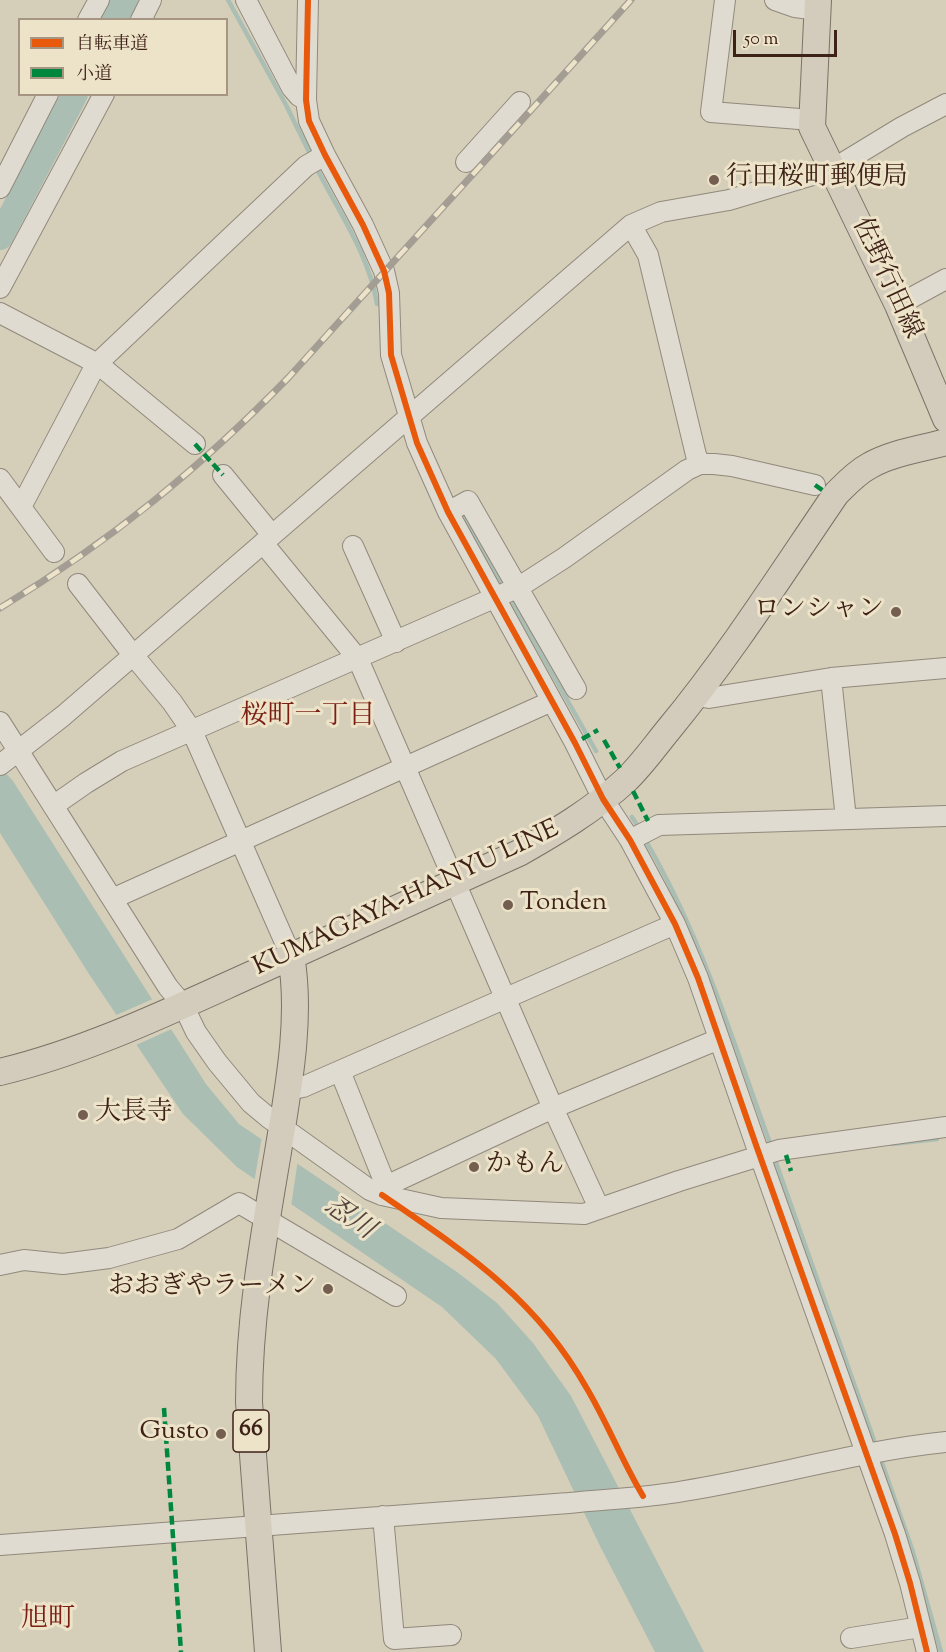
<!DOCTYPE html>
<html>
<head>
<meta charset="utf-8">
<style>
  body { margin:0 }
  #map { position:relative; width:946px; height:1652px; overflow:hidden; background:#d5ceb9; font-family:"Sorts Mill Goudy","Noto Serif JP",serif }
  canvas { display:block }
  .legend { position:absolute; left:18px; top:18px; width:210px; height:78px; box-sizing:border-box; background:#ece3c9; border:2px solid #a69582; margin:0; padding:8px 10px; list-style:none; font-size:18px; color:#3e2117 }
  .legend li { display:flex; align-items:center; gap:12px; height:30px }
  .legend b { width:30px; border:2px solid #a69582 }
  .scale { position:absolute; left:733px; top:30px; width:104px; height:27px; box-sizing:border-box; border:3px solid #3e2117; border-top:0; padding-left:8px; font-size:18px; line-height:21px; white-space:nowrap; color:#3e2117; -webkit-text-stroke:4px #ece3c9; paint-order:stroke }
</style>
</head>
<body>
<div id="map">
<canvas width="946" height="1652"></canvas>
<ul class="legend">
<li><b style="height:8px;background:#e8590c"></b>自転車道</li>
<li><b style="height:8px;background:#00873e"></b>小道</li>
</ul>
<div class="scale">50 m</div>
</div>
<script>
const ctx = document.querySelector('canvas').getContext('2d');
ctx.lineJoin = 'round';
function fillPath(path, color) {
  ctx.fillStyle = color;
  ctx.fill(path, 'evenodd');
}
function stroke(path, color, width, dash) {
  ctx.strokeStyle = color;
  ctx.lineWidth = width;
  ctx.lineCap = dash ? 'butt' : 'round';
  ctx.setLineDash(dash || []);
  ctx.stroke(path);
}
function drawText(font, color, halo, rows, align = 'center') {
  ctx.font = font + ' "Sorts Mill Goudy","Noto Serif JP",serif';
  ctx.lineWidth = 6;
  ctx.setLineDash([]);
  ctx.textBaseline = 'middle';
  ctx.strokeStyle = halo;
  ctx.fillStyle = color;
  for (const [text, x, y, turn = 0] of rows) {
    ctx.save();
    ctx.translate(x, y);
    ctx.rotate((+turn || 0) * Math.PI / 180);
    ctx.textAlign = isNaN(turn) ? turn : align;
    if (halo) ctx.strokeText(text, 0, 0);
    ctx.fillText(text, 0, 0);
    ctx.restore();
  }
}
fillPath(new Path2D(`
  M0,767L13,781L206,1084L239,1124L457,1272L497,1303L533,1343L571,1396L704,1652H655L600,1546L538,1416L496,1359L442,1307L237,1167L183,1114L89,974L0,833Z`), '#aabeb4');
fillPath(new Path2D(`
  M155,998L174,1028L134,1046L114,1016Z
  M262,1136L298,1159L291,1207L254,1183Z`), '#d5ceb9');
stroke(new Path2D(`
  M228,0L286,105L311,156
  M316,167C338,211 369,254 377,304
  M463,517L504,587
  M509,597L596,751
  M632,817L639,828
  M644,838C701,934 733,1042 771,1146
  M892,1144L937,1139
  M774,1157L876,1446
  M880,1457L913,1552L941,1652`), '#aabeb4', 4.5);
stroke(new Path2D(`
  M114,20L125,0
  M0,237L75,94`), '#aabeb4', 26);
const minor = new Path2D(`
  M246,0L292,88L299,96L306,100
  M308,0L306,100L309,121L325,155L363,225L384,271L389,293L391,355L417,443L448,512L575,743L603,799L630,840L675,924L698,978L756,1145L895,1534L910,1583L927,1652
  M725,0L711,112L812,120
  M775,0L795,7L818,10
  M88,20L99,0
  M141,20L151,0
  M466,162L520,102
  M0,188L48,94
  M631,225L648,255L696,455L700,464
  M0,288L104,94
  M898,305L946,279
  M0,313L98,364L195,444
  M223,475L272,535
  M0,479L54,552
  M21,507L92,372L102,359L306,166L325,155
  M448,512L468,501L576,689
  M263,543L358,659L553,1108L599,1208
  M353,546L396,642
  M78,584L133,655L172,702L192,731L291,956
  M831,678L846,819
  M697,696L709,698L831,678L946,668
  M0,722L168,987L183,1005L196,1032L217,1062L251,1103L269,1118L370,1190L382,1195L441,1208L584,1214L679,1181L779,1150L946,1127
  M0,765L63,716L631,225L661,212L729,200L833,169L902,127L946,104
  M53,806L86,783L122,761L519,587L564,558L687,470L700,464H714L732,466L815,485
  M630,840L659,825L946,816
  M112,899L552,701
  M340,1071L386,1186
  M288,1090L303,1087L675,924
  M382,1195L386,1186L553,1108L719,1039
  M0,1265L24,1260L63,1264L109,1258L178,1239L239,1203L396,1296
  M383,1516L394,1639L451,1635
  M0,1545L569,1503C607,1499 646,1498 684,1491C771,1477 858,1451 946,1442
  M851,1638L921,1627`);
const major = new Path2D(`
  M818,0L812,127L898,305L946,419
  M0,1072C87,1051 168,1012 250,975C339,934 429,894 519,853C556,832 593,810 625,781C641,766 655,746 669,729C730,655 782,573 836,494C846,484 856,473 869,466C891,453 921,449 946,442
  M268,1652L249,1402C249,1317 264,1235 278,1152C288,1090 302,1018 291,956`);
stroke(minor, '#91897c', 22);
stroke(major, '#7b7267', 28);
stroke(minor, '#dfdbd0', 20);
stroke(major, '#d3ccbc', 26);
const rail = new Path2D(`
  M0,608C111,541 199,469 289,377L631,0`);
stroke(rail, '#a39d94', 7);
stroke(rail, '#ece3c9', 4.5, [14]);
stroke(new Path2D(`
  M195,444L223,475
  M815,485L825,492
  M582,739L598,730
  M604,740L620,768
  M633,791L648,821
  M786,1155L791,1171
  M164,1408L181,1652`), '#00873e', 4.5, [9, 4.5]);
stroke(new Path2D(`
  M308,0L306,100L309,121L325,155L363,225L384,271L389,293L391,355L417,443L448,512L575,743L603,799L630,840L675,924L698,978L756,1145L895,1534L910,1583L927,1652
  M382,1195C465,1252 535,1297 586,1387C607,1422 622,1461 643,1496`), '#e8590c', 6);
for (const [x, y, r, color] of [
  [714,180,6,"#735e50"],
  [896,612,6,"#735e50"],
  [508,905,6,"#735e50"],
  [83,1115,6,"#735e50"],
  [474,1167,6,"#735e50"],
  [328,1289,6,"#735e50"],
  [221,1434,6,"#735e50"]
]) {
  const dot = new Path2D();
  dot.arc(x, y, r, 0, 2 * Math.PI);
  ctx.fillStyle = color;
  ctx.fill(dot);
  stroke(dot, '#ece3c9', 2);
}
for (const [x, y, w] of [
  [251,1431,36]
]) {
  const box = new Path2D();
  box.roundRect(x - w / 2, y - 21, w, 42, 4.5);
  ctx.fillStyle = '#ece3c9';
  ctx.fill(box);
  stroke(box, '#3e2117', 1.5);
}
drawText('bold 24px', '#3e2117', null, [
  ["66",251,1431]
]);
drawText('26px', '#3e2117', '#ece3c9', [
  ["行田桜町郵便局",726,180],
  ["ロンシャン",884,612,"right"],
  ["Tonden",520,905],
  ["大長寺",95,1115],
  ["かもん",486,1167],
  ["おおぎやラーメン",316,1289,"right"],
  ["Gusto",209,1434,"right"]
], 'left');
drawText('26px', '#3e2117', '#ece3c9', [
  ["佐野行田線",885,279,65],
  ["KUMAGAYA-HANYU LINE",407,900,-25]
]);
drawText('27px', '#7a1f14', '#ece3c9', [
  ["桜町一丁目",308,718],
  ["旭町",48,1621]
]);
drawText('italic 27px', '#54463e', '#ece3c9', [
  ["忍川",348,1220,34]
]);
</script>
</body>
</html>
